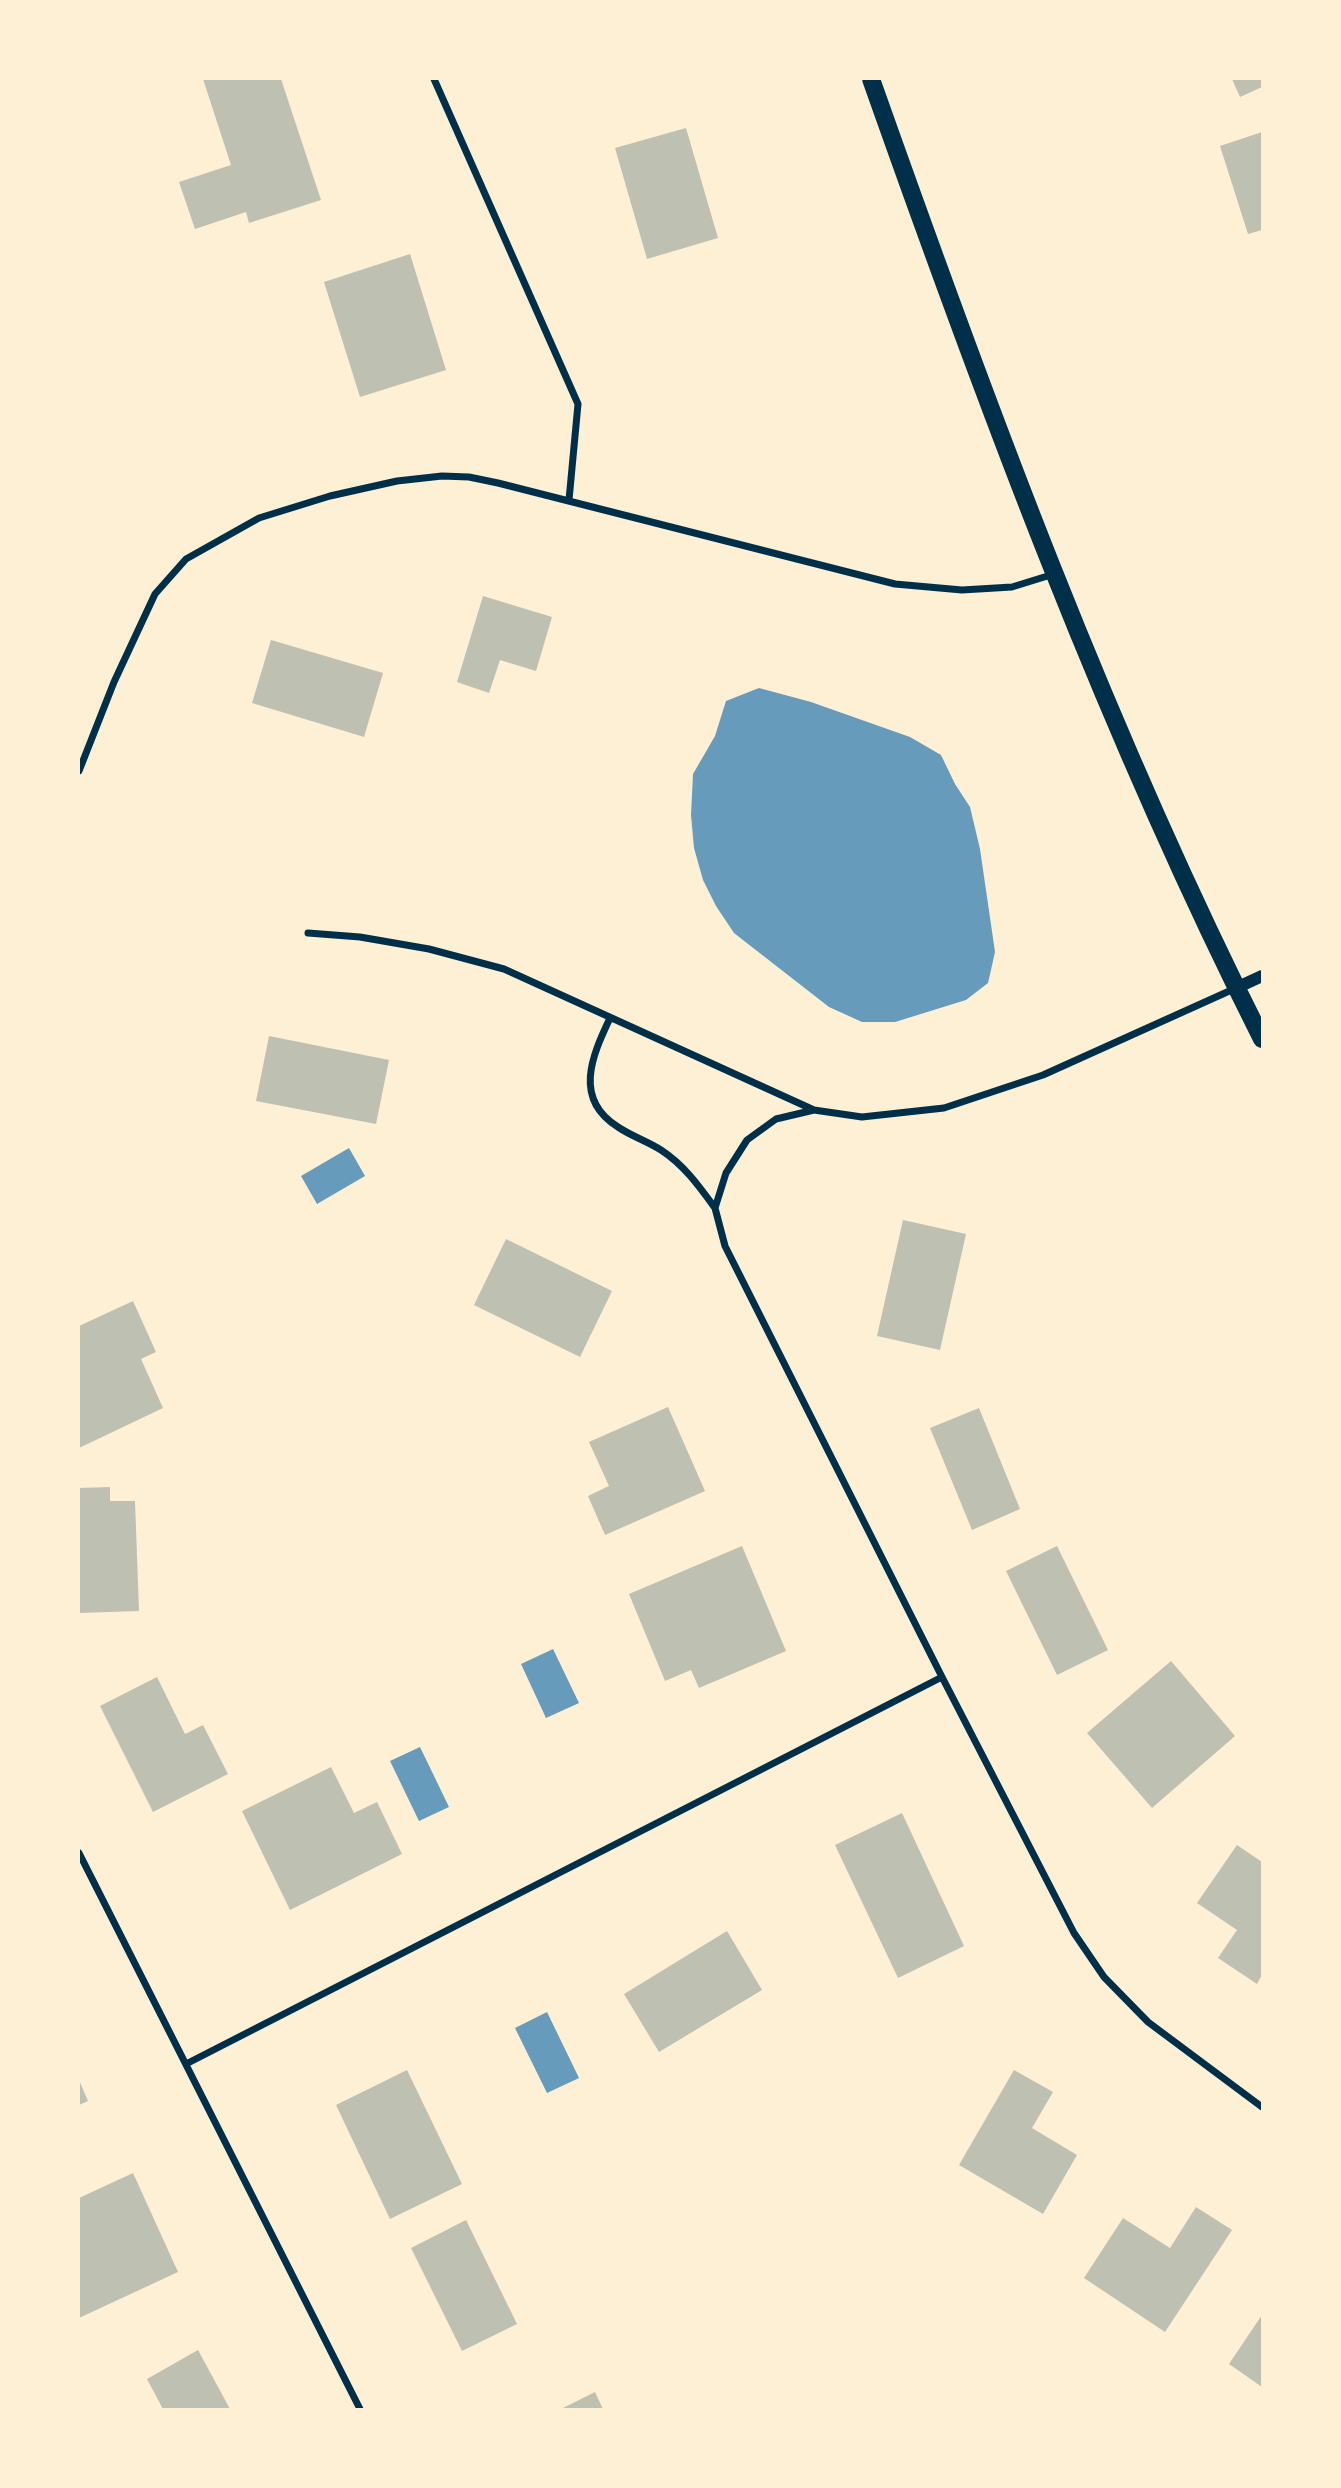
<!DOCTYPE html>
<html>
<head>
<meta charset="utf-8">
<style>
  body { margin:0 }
  #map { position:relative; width:1341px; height:2488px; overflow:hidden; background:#fdf0d5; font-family:"Crimson Pro",serif }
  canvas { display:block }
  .frame { position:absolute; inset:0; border:80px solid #fdf0d5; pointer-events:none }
</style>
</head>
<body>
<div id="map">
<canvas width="1341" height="2488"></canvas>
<div class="frame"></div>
</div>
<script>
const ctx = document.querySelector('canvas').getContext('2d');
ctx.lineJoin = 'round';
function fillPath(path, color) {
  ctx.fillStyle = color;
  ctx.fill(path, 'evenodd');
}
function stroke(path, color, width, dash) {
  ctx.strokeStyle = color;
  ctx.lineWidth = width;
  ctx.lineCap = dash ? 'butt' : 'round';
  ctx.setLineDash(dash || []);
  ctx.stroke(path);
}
fillPath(new Path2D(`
  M759,688L811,702L910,737L941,755L955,784L970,807L980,849L995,952L988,983L966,1000L895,1022H862L829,1007L734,933L716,906L703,880L694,848L691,815L693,774L715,736L726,701Z
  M349,1148L365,1176L317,1204L301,1176Z
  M553,1649L579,1703L546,1718L521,1664Z
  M420,1747L449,1807L419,1821L390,1761Z
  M547,2012L579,2078L547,2093L515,2028Z`), '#669bbc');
fillPath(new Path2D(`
  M203,79H281L321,200L249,223L246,212L195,229L179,182L231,165Z
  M1232,79H1262V87L1240,97Z
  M686,128L718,238L647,259L615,148Z
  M1262,132V230L1248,234L1220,146Z
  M410,254L446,370L360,397L324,282Z
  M483,596L552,617L536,671L500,660L489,693L457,682Z
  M271,640L383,673L364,737L252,703Z
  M269,1036L389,1060L376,1124L256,1101Z
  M903,1220L966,1234L940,1350L877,1336Z
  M506,1239L612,1291L580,1357L474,1305Z
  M133,1301L156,1352L141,1359L163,1408L79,1448V1326Z
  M668,1407L705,1491L605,1535L588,1496L609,1486L589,1442Z
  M979,1408L1020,1509L972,1530L930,1428Z
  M110,1487V1501H135L139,1611L79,1613V1488Z
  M742,1546L786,1651L699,1688L691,1670L665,1681L629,1594Z
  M1057,1546L1108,1650L1057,1675L1006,1571Z
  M1171,1661L1235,1736L1152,1808L1087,1733Z
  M157,1677L185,1734L203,1725L228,1774L153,1812L100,1706Z
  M331,1767L354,1813L377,1802L402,1854L290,1910L242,1811Z
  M902,1813L964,1946L898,1978L835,1845Z
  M1237,1845L1262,1862V1975L1257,1984L1218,1958L1237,1930L1197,1903Z
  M727,1931L762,1990L659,2052L624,1994Z
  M407,2070L462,2184L390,2219L336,2105Z
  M1014,2070L1053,2092L1032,2128L1077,2155L1043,2214L959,2165Z
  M79,2080L88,2101L79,2105Z
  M133,2173L178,2272L79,2318V2198Z
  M1196,2207L1232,2230L1165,2332L1084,2278L1123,2218L1170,2248Z
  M466,2220L517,2324L462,2351L411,2248Z
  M1262,2315V2387L1229,2364Z
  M198,2350L230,2409H163L147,2379Z
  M595,2392L603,2409H561Z`), '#bec0b2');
stroke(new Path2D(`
  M434,79L578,404L569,500
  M79,771L114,682L155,594L186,559L259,518L330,496L397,481L442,476L469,477L498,483L895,584L962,590L1012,587L1054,574
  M308,933L360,937L429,949L504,969L814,1110
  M1236,988L1043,1075L944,1108L862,1117L814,1110L776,1119L747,1140L726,1173L715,1208L725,1246L942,1677L1074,1933L1104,1977L1148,2022L1262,2107
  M610,1018C592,1056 573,1099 618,1127C631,1136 647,1141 661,1150C684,1165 699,1186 715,1208
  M79,1853L360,2409
  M186,2064L942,1677`), '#003049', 7);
stroke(new Path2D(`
  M1236,988L1262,976`), '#003049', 12);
stroke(new Path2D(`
  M871,79C986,404 1106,730 1262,1039`), '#003049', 18);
</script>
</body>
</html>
